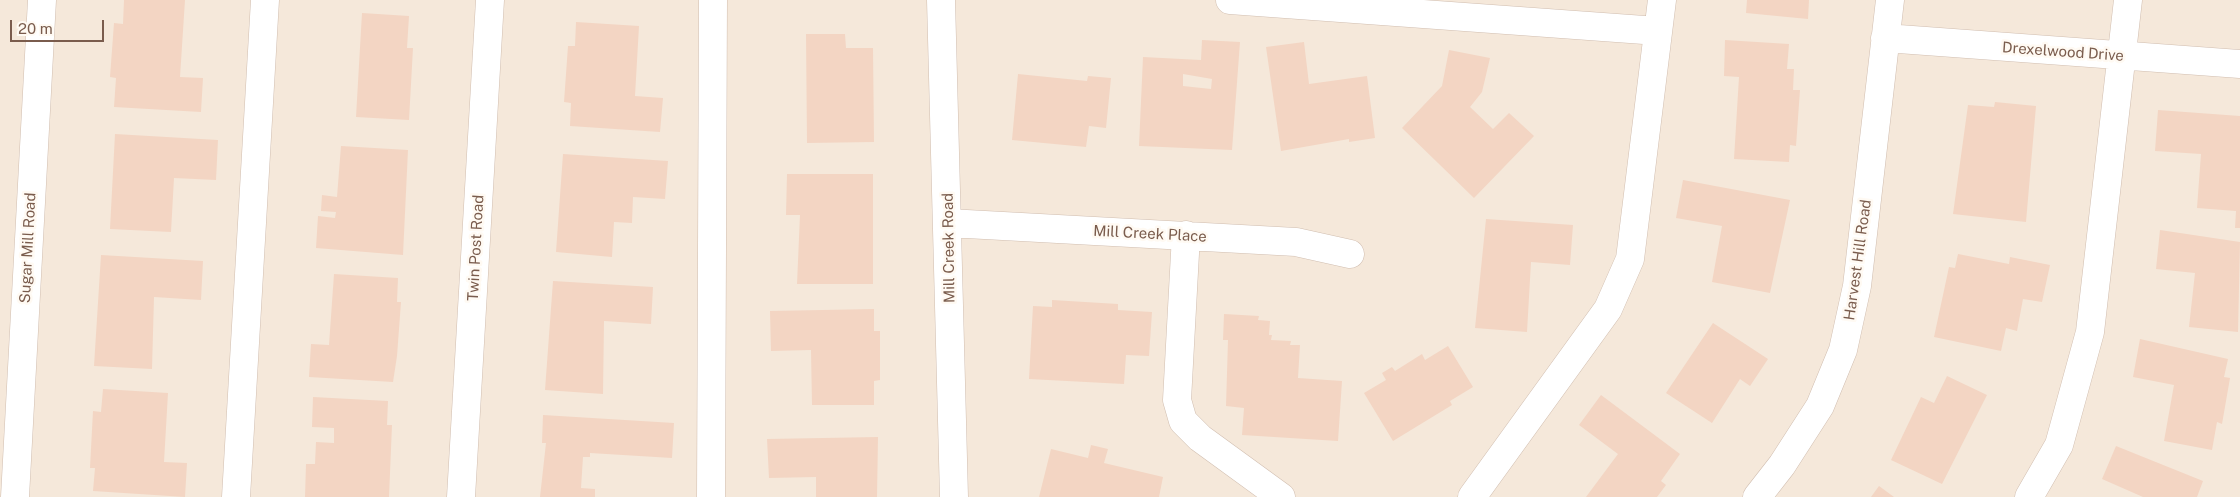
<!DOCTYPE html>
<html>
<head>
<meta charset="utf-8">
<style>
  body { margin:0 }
  #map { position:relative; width:2240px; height:497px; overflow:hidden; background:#fdf6ec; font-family:"Public Sans",sans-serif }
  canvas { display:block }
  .scale { position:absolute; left:10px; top:20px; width:94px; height:22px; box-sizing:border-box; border:2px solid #7a5c4d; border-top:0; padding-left:6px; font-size:15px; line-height:18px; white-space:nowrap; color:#7a5c4d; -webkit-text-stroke:4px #fffaf3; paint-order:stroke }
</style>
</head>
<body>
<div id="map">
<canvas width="2240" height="497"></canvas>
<div class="scale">20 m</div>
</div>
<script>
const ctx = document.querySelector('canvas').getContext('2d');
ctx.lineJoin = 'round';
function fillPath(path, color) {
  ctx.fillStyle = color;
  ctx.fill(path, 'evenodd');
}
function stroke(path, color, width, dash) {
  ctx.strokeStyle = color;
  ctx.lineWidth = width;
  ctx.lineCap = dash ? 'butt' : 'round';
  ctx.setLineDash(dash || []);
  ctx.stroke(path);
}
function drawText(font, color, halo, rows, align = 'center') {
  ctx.font = font + ' "Public Sans",sans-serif';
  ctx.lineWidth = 5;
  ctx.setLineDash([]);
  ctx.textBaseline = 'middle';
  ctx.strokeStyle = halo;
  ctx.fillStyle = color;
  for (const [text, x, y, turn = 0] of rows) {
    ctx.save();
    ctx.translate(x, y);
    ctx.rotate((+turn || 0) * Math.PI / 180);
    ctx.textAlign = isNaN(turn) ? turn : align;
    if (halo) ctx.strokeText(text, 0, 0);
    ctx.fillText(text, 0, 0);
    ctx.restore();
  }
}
fillPath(new Path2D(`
  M0,0H2240V497H0Z`), '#f5e8da');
fillPath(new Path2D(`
  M124,0H185L180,77L203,78L201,112L114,107L116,78L110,77L114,23L123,24Z
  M1747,0H1809L1808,19L1746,13Z
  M362,13L409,16L407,48H413L409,120L356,117Z
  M576,22L639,26L635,96L663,98L660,132L570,126L571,103L564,102L568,46H575Z
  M806,34H845L846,48H873L874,142L807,143Z
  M1202,40L1240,42L1232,150L1139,146L1143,57L1201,60ZM1183,74L1212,79L1211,89L1183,86Z
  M1725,40L1789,44L1787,69H1794L1793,90H1800L1796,146L1790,145L1789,162L1734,159L1739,77L1724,76Z
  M1304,42L1309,84L1367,76L1375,138L1349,142V139L1281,151L1266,47Z
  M1449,50L1490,58L1482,92L1470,107L1493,129L1509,113L1534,136L1474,198L1402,128L1442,86Z
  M1018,74L1087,81L1088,76L1111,78L1106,128L1089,126L1086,147L1012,140Z
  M1995,102L2036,106L2026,222L1953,214L1968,105L1994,107Z
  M2158,110L2240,116V228H2235L2236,211L2197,208L2201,154L2155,151Z
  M115,134L218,140L216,180L174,178L171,232L110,229Z
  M341,146L408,150L403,255L316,248L318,216L335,218L336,212L321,211L322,195L337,197Z
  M563,154L668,161L665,199L633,197L632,223L614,222L612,257L556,252Z
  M787,174H873V284H797L800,215H786Z
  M1683,180L1790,200L1770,293L1712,282L1722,226L1676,218Z
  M1486,219L1573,225L1570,265L1531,262L1527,332L1475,328Z
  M2160,230L2240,242L2238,332L2189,327L2195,273L2156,269Z
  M1958,254L2009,264L2010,257L2050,265L2042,302L2023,299L2017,331L2006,328L2001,351L1934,337L1949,267L1955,268Z
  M101,255L203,261L201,300L154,297L152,369L94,366Z
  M334,274L398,278L397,302H401L397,356L393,382L309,377L311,344L329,345Z
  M553,281L653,287L651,324L604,321L603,394L545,390Z
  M1052,300L1118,304V310L1152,312L1149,356L1126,355L1124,384L1029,379L1033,306L1052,307Z
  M874,309V331H880V380L874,381V405H812L811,350L771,351L770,311Z
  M1224,314L1259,316L1258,320L1270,321L1269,335H1272L1271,340L1291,341L1290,345H1300L1298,378L1342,381L1338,441L1242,435L1244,408L1226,406L1228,340H1223Z
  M1713,323L1768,359L1750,386L1740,379L1712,423L1666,393Z
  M2140,339L2228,359L2224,377L2230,378L2222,424L2217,422L2212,450L2164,441L2174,385L2133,377Z
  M1448,346L1473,387L1450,401L1452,405L1393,441L1364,393L1386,380L1382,373L1392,367L1395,371L1422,354L1425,360Z
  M1947,376L1987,395L1942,484L1891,460L1921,397L1934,403Z
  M103,389L168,393L164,462L187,463L185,497L93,491L95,468H90L93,411L101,412Z
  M1601,395L1680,454L1661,481L1666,485L1657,497H1586L1618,454L1579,425Z
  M313,397L388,401L387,425H392L389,497H305L306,464H315L316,442L334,443V428L312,427Z
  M543,415L674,423L672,458L590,453V457H583L581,488L595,489V497H540L546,443H542Z
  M878,437L877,497H816V477L769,478L767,439Z
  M1091,445L1108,449L1104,463L1163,477L1159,497H1039L1051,449L1088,458Z
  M2116,446L2203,481L2197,497H2143L2102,479Z
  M1879,486L1894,497H1871Z`), '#f3d5c3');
const minor = new Path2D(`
  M941,0L954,497
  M1230,0L1658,31
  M1885,38L2240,64
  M948,223L1296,242L1350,254
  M1186,235L1177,400L1183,421L1200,438L1281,497
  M15,497L42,0
  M236,497L265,0
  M461,497L490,0
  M711,497L713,0
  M1472,497L1608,309L1630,259L1662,0
  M1757,497L1782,465L1820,406L1843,350L1857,286L1890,0
  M2029,497L2059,445L2090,332L2128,0`);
stroke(minor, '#d1beb0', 29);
stroke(minor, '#fff', 28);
drawText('15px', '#7a5c4d', '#fffaf3', [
  ["Drexelwood Drive",2063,52,4],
  ["Mill Creek Place",1150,234,3],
  ["Sugar Mill Road",28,248,-87],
  ["Twin Post Road",476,248,-87],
  ["Mill Creek Road",949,248,-91],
  ["Harvest Hill Road",1858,260,-82]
]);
</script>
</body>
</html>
